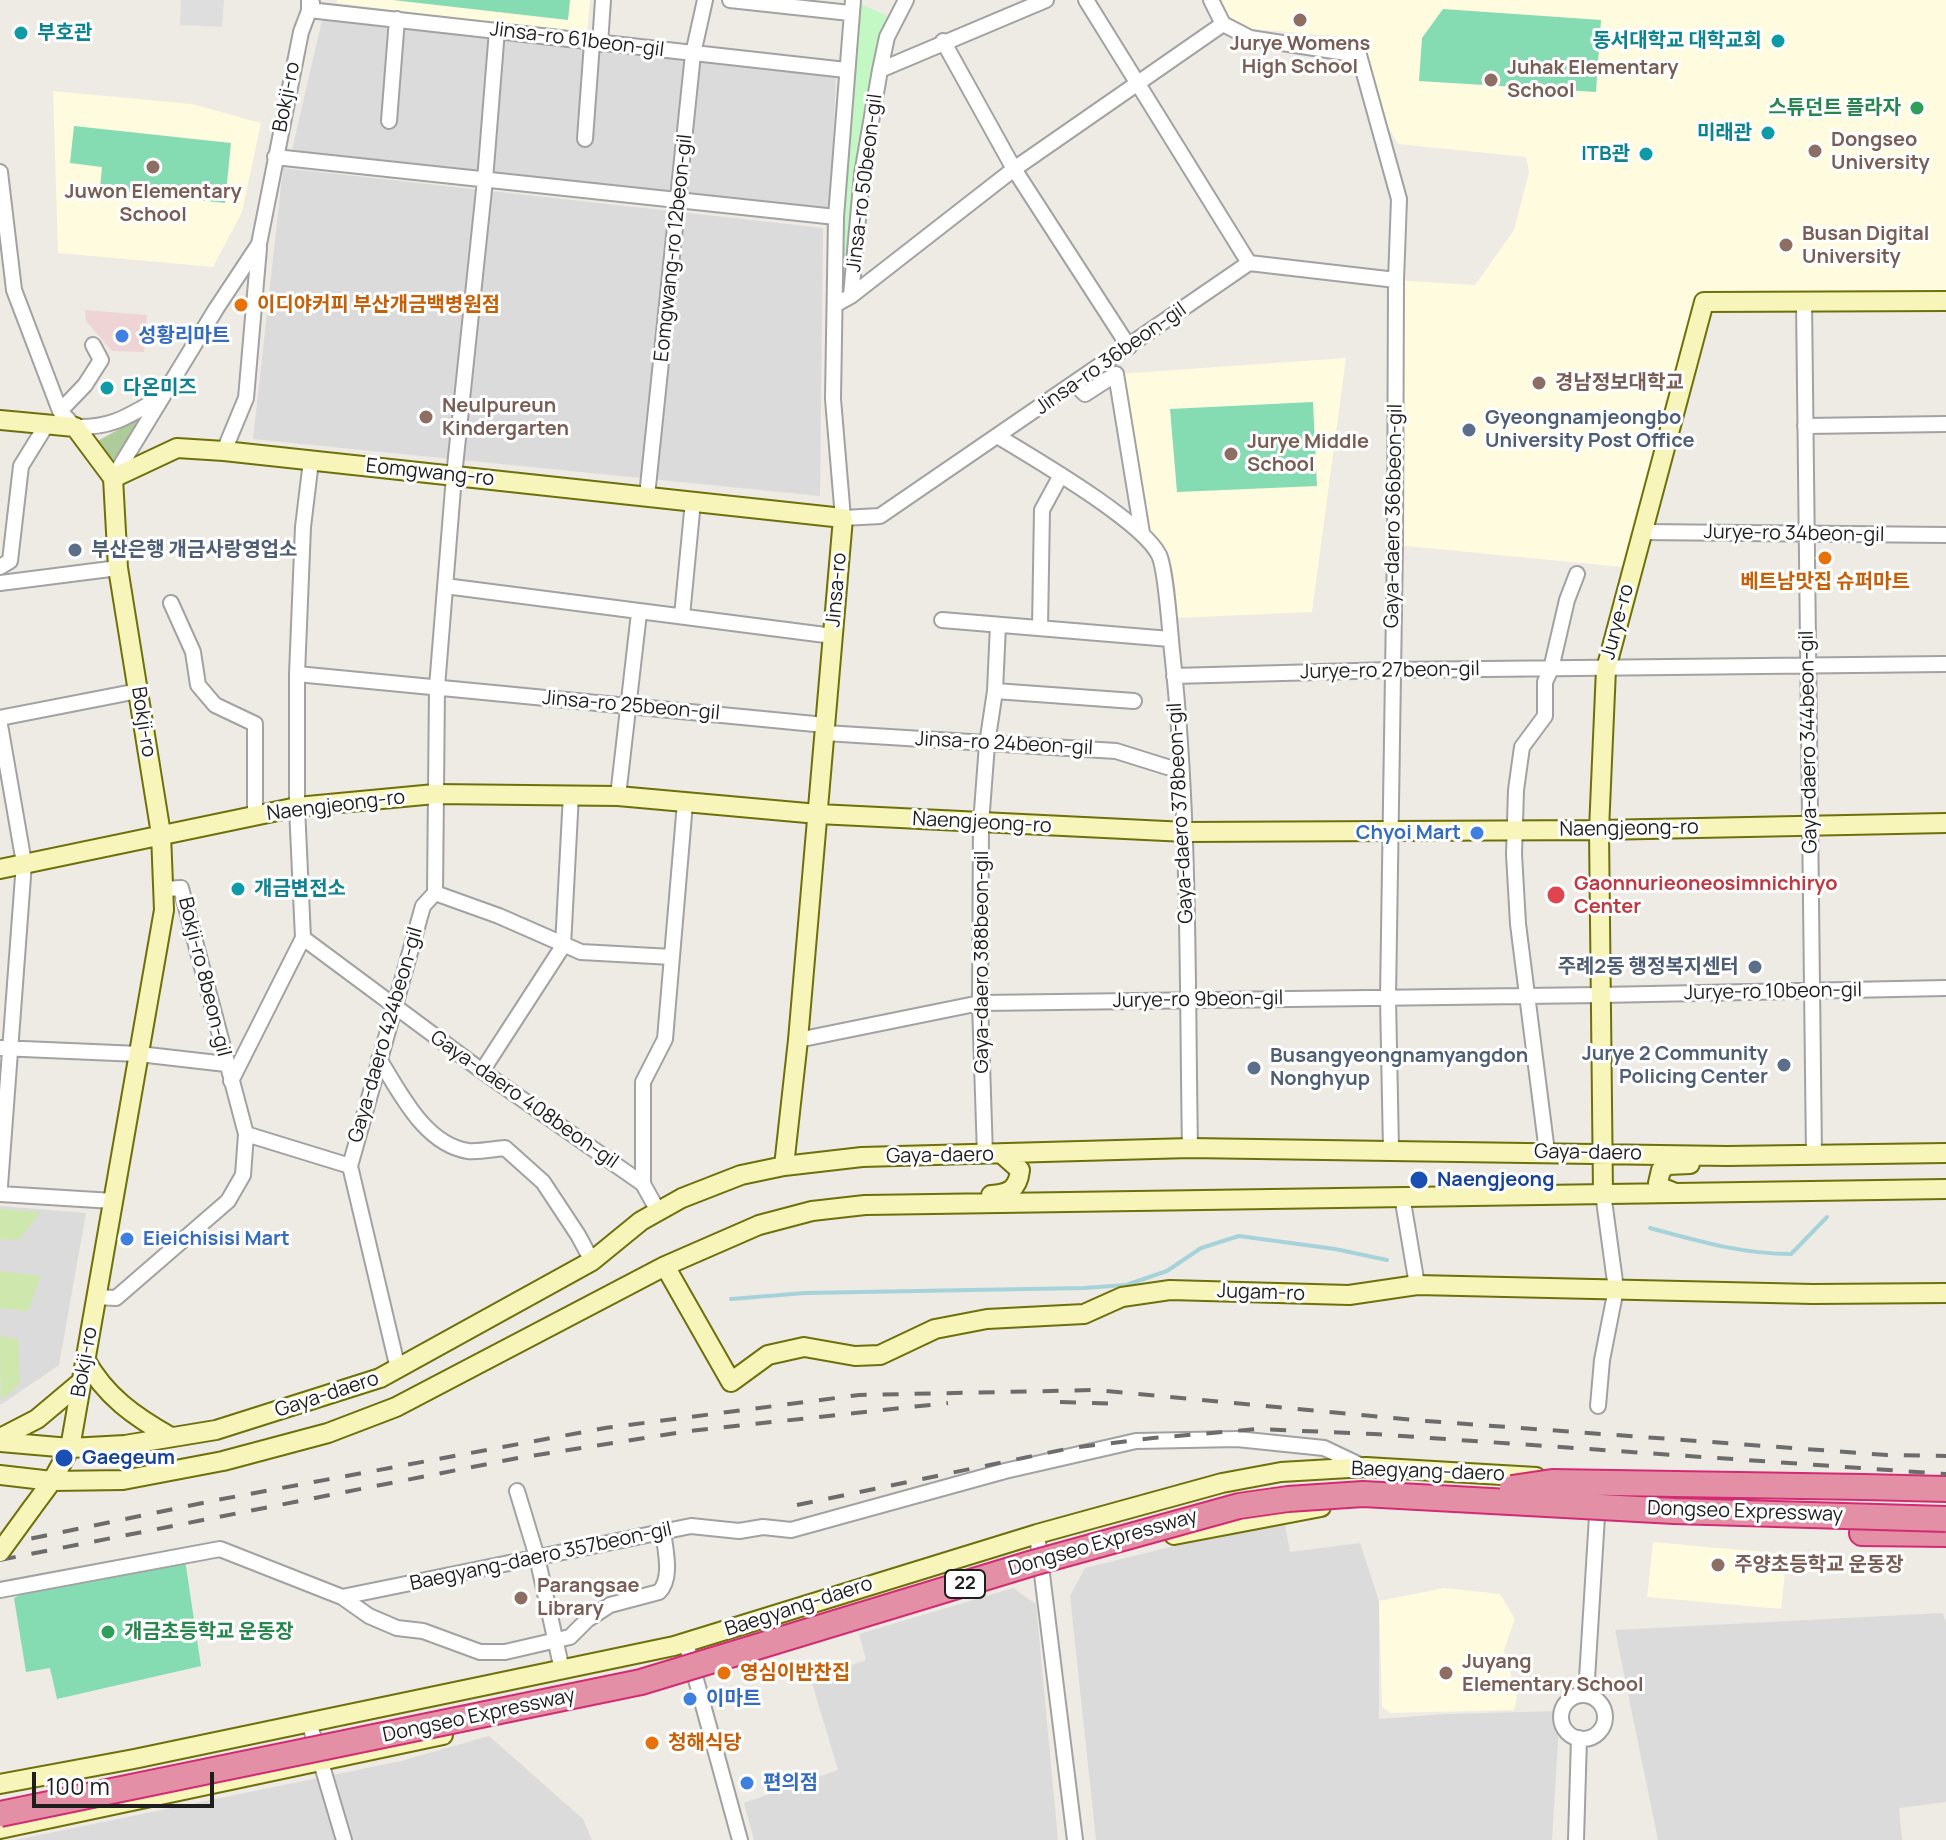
<!DOCTYPE html>
<html>
<head>
<meta charset="utf-8">
<style>
  body { margin:0 }
  #map { position:relative; width:1946px; height:1840px; overflow:hidden; background:#eeeae4; font-family:Manrope,sans-serif }
  canvas { display:block }
  .scale { position:absolute; left:32px; top:1772px; width:182px; height:36px; box-sizing:border-box; border:4px solid #1e1e1e; border-top:0; padding-left:10px; font-size:24px; line-height:28px; white-space:nowrap; color:#1e1e1e; -webkit-text-stroke:6px #fff; paint-order:stroke }
</style>
</head>
<body>
<div id="map">
<canvas width="1946" height="1840"></canvas>
<div class="scale">100 m</div>
</div>
<script>
const ctx = document.querySelector('canvas').getContext('2d');
ctx.lineJoin = 'round';
function fillPath(path, color) {
  ctx.fillStyle = color;
  ctx.fill(path, 'evenodd');
}
function stroke(path, color, width, dash) {
  ctx.strokeStyle = color;
  ctx.lineWidth = width;
  ctx.lineCap = dash ? 'butt' : 'round';
  ctx.setLineDash(dash || []);
  ctx.stroke(path);
}
function drawText(font, color, halo, rows, align = 'center') {
  ctx.font = font + ' Manrope,"Noto Sans KR",sans-serif';
  ctx.lineWidth = 6;
  ctx.setLineDash([]);
  ctx.textBaseline = 'middle';
  ctx.strokeStyle = halo;
  ctx.fillStyle = color;
  for (const [text, x, y, turn = 0] of rows) {
    ctx.save();
    ctx.translate(x, y);
    ctx.rotate((+turn || 0) * Math.PI / 180);
    ctx.textAlign = isNaN(turn) ? turn : align;
    if (halo) ctx.strokeText(text, 0, 0);
    ctx.fillText(text, 0, 0);
    ctx.restore();
  }
}
fillPath(new Path2D(`
  M323,16L836,76L830,208L292,150Z
  M283,168L823,228L820,496L253,439Z
  M0,1206L86,1213L59,1365L2,1404H0Z
  M1284,1519L1290,1552L1360,1543L1379,1601V1719L1446,1714L1560,1711L1552,1840H1096L1070,1596L1085,1568Z
  M1013,1588L1036,1604L1058,1840H754L744,1803L838,1770L811,1680L866,1660L859,1634Z
  M1943,1613L1946,1623V1802L1899,1808L1902,1840H1658L1615,1630Z
  M489,1736L583,1819L592,1840H15L401,1761Z`), '#dcdbdb');
fillPath(new Path2D(`
  M85,310L147,315L144,352L112,351L86,321Z`), '#efd4d5');
fillPath(new Path2D(`
  M337,0H590L587,34L337,3Z
  M1217,0H1946V301L1704,302L1633,568L1395,545L1396,280L1475,285L1514,230L1529,172L1526,157L1398,144L1384,120L1366,56V39L1243,28L1223,12Z
  M53,91L192,104L261,123L242,212L213,267L58,253Z
  M1346,358L1312,612L1177,618L1166,554L1142,533L1116,374Z
  M1653,1542L1787,1554L1781,1609L1647,1597Z
  M1444,1588L1500,1594L1515,1619L1504,1650L1517,1697L1514,1710L1391,1713L1382,1707L1379,1601Z`), '#fefbde');
fillPath(new Path2D(`
  M0,1209L40,1212L19,1240L0,1239Z
  M0,1271L41,1276L28,1311L0,1308Z
  M0,1336L18,1339L20,1384L1,1400Z`), '#cee7ac');
fillPath(new Path2D(`
  M150,412L115,461L94,443Z`), '#adcc9a');
fillPath(new Path2D(`
  M861,4L887,16L859,173L850,263L842,261L853,76Z`), '#c3f7c3');
fillPath(new Path2D(`
  M393,0H570L568,20Z
  M1443,9L1601,20L1596,92L1419,81L1422,38Z
  M74,126L231,143L225,203L100,189L102,167L70,163Z
  M1313,402L1317,486L1177,492L1170,409Z
  M185,1560L201,1666L57,1699L50,1668L26,1672L14,1598L41,1585Z`), '#85dbb2');
fillPath(new Path2D(`
  M181,0H224L222,27L180,25Z`), '#dedede');
stroke(new Path2D(`
  M1650,1228C1698,1241 1742,1254 1791,1254L1827,1217
  M731,1299L805,1293L1084,1288L1126,1285L1167,1271L1201,1248L1239,1236L1335,1249L1387,1260`), '#a6d3da', 4);
const street = new Path2D(`
  M309,0V10L846,70
  M730,0L850,13
  M853,0L836,217L833,399L843,518L880,516L1249,263L1396,280
  M1086,0L1249,263
  M1211,0L1223,24L1250,38L1359,55L1399,199L1396,280L1395,545L1388,998L1391,1150
  M943,41L1014,169L1129,347
  M600,44L603,0
  M880,70L1046,0
  M389,121L397,19
  M585,139L592,43
  M275,157L836,217
  M0,172L14,290L60,411L75,427C111,428 127,417 158,399
  M851,296L862,174L880,70L887,37L906,0
  M1804,301L1814,1155
  M835,305L851,296L1014,169L1223,24
  M1074,383L1085,394L1116,374L1142,533
  M60,411L85,385L101,360L93,345
  M1805,426L1946,424
  M999,437C1035,459 1142,521 1159,555C1166,569 1170,632 1172,651C1190,816 1187,982 1190,1148
  M224,451L246,398L259,248
  M113,478L216,309L259,244L301,32L312,3
  M647,496L693,54L705,0
  M1642,532L1946,535
  M0,567L10,561L21,466L47,424
  M0,583L118,568
  M445,586L833,636
  M171,603L193,652L198,685L215,705L255,724V816
  M682,616L693,501
  M942,620L1170,639
  M1040,628L1042,510L1061,475
  M297,674L825,725
  M1174,676L1392,670L1946,664
  M995,691L1134,701
  M0,718L138,691
  M0,725L24,863L0,1186
  M825,733L1116,751L1180,771
  M618,796L639,613
  M435,893L499,916L581,952L672,957
  M303,938L482,1071L643,1184L658,1211
  M798,1040L980,1003L1601,995L1946,988
  M0,1048L139,1054L226,1064
  M379,1059C400,1092 424,1144 468,1151C479,1152 494,1149 505,1148L543,1182L578,1235L592,1261
  M482,1071L563,946L571,794
  M231,1081L303,938L297,807V674L303,527L311,461
  M246,1134L350,1166
  M1547,1152L1518,924L1514,854L1516,790L1522,747L1545,716V682L1551,669L1567,600L1577,574
  M985,1155L980,1003L981,824L987,744L995,691L998,625
  M643,1184V1082L665,1039L685,803
  M0,1194L113,1201
  M1402,1196L1417,1285
  M96,1297L116,1298L228,1201L243,1175L246,1134L181,888L165,889
  M398,1369L350,1166L423,906L435,893L437,687L454,476L485,180L497,30
  M1598,1406L1602,1360L1616,1289L1603,1193
  M517,1491L537,1557L562,1670
  M1037,1534L1075,1840
  M0,1590L220,1549L342,1597L691,1526L739,1531L763,1527L791,1530L1005,1471L1136,1441L1237,1439L1324,1448L1362,1466
  M342,1597L369,1616L397,1628L423,1631L480,1652H505L570,1637L587,1620L610,1605L659,1592C673,1578 665,1549 663,1531
  M686,1643L740,1840
  M1586,1695L1598,1500
  M1561 1717a22 22 0 1 1 44 0a22 22 0 1 1-44 0Z
  M309,1722L344,1840
  M1576,1840L1579,1738`);
const secondary = new Path2D(`
  M0,420L75,427L113,478
  M113,478L177,448L224,451L843,518L798,1040L784,1166
  M0,869L297,807L435,794L618,796L818,814L1186,832L1599,830L1946,823
  M1673,1192L1663,1188L1658,1183L1661,1170L1668,1165L1690,1164
  M1603,1193L1599,830L1606,669L1704,302L1946,301
  M991,1195C1009,1194 1018,1189 1020,1170L1002,1154
  M665,1266L731,1382L768,1355L804,1347L855,1356L880,1355L935,1329L987,1319L1084,1314L1122,1297L1170,1290L1349,1295L1417,1285L1813,1294L1946,1293
  M85,1359C105,1396 135,1417 171,1437
  M0,1438L37,1419L81,1382
  M0,1442L70,1448L125,1445L216,1430L380,1378L592,1261L641,1221L682,1198L741,1175L784,1166L862,1157L1190,1148L1727,1156L1946,1153
  M0,1475L52,1481L123,1480L223,1461L328,1433L396,1407L665,1266L759,1225L812,1211L865,1205L1946,1189
  M32,1508L52,1481L70,1448L164,910L161,834L118,568L113,478
  M1174,1535L1321,1507
  M0,1784L134,1759L674,1646L1037,1534L1222,1483L1281,1472L1366,1467L1536,1477
  M0,1829L443,1735`);
const highway = new Path2D(`
  M1863,1487L1946,1489
  M1862,1533L1946,1534`);
stroke(street, '#a2a2a2', 18);
stroke(secondary, '#6e7009', 22);
stroke(highway, '#d32b73', 28);
stroke(street, '#fff', 14);
stroke(secondary, '#f7f5ba', 18);
stroke(highway, '#e38fa5', 24);
stroke(new Path2D(`
  M1060,1402L1124,1404
  M797,1505L1071,1448L1153,1438L1257,1429L1374,1434L1946,1474
  M0,1545L217,1500L605,1428L859,1395L1096,1390L1426,1421L1887,1455L1946,1456
  M0,1560L518,1458L689,1431L948,1403`), '#6c6c6c', 4, [16, 16]);
const secondaryBridge = new Path2D(`
  M0,1552L32,1508`);
const highwayBridge = new Path2D(`
  M1512,1488L1552,1482L1863,1487
  M0,1814L641,1682L1033,1563L1239,1506L1288,1499L1363,1494L1674,1511L1946,1519`);
stroke(secondaryBridge, '#6e7009', 22, []);
stroke(highwayBridge, '#d32b73', 28, []);
stroke(secondaryBridge, '#f7f5ba', 18);
stroke(highwayBridge, '#e38fa5', 24);
for (const [x, y, r, color] of [
  [1300,20,8,"#8d6e63"],
  [21,33,8,"#0f9aa8"],
  [1778,41,8,"#0f9aa8"],
  [1491,80,8,"#8d6e63"],
  [1917,108,8,"#2e9e5b"],
  [1768,133,8,"#0f9aa8"],
  [1815,151,8,"#8d6e63"],
  [1646,154,8,"#0f9aa8"],
  [153,167,8,"#8d6e63"],
  [1786,245,8,"#8d6e63"],
  [241,305,8,"#e8710a"],
  [122,336,8,"#3f7fe0"],
  [1539,383,8,"#8d6e63"],
  [107,388,8,"#0f9aa8"],
  [426,417,8,"#8d6e63"],
  [1469,430,8,"#5c6f8a"],
  [1231,454,8,"#8d6e63"],
  [75,550,8,"#5c6f8a"],
  [1825,558,8,"#e8710a"],
  [1477,833,8,"#3f7fe0"],
  [238,889,8,"#0f9aa8"],
  [1556,895,10,"#e0444e"],
  [1755,967,8,"#5c6f8a"],
  [1784,1065,8,"#5c6f8a"],
  [1254,1068,8,"#5c6f8a"],
  [1419,1180,10,"#1a4fb4"],
  [127,1239,8,"#3f7fe0"],
  [64,1458,10,"#1a4fb4"],
  [1718,1565,8,"#8d6e63"],
  [521,1598,8,"#8d6e63"],
  [108,1632,8,"#2e9e5b"],
  [724,1673,8,"#e8710a"],
  [1446,1673,8,"#8d6e63"],
  [690,1699,8,"#3f7fe0"],
  [652,1743,8,"#e8710a"],
  [747,1783,8,"#3f7fe0"]
]) {
  const dot = new Path2D();
  dot.arc(x, y, r, 0, 2 * Math.PI);
  ctx.fillStyle = color;
  ctx.fill(dot);
  stroke(dot, '#fff', 3);
}
for (const [x, y, w] of [
  [965,1584,40]
]) {
  const box = new Path2D();
  box.roundRect(x - w / 2, y - 14, w, 28, 6);
  ctx.fillStyle = '#fff';
  ctx.fill(box);
  stroke(box, '#1e1e1e', 2);
}
drawText('bold 18px', '#1e1e1e', null, [
  ["22",965,1584]
]);
drawText('bold 20px', '#0d838f', '#fff', [
  ["부호관",37,33],
  ["동서대학교 대학교회",1762,41,"right"],
  ["미래관",1752,133,"right"],
  ["ITB관",1630,154,"right"],
  ["다온미즈",123,388],
  ["개금변전소",254,889]
], 'left');
drawText('20px', '#1e1e1e', '#fff', [
  ["Jinsa-ro 61beon-gil",577,40,7],
  ["Bokji-ro",287,97,-79],
  ["Jinsa-ro 50beon-gil",865,183,-83],
  ["Eomgwang-ro 12beon-gil",674,248,-84],
  ["Jinsa-ro 36beon-gil",1111,359,-35],
  ["Eomgwang-ro",430,473,6],
  ["Gaya-daero 366beon-gil",1394,516,-89],
  ["Jurye-ro 34beon-gil",1794,534,1],
  ["Jinsa-ro",837,590,-85],
  ["Jurye-ro",1618,622,-75],
  ["Jurye-ro 27beon-gil",1390,671,-1],
  ["Jinsa-ro 25beon-gil",631,706,5],
  ["Bokji-ro",143,722,81],
  ["Gaya-daero 344beon-gil",1809,742,-91],
  ["Jinsa-ro 24beon-gil",1004,744,3],
  ["Naengjeong-ro",336,806,-7],
  ["Gaya-daero 378beon-gil",1181,813,-93],
  ["Naengjeong-ro",982,823,3],
  ["Naengjeong-ro",1629,829,-1],
  ["Gaya-daero 388beon-gil",982,962,-90],
  ["Bokji-ro 8beon-gil",204,977,76],
  ["Jurye-ro 10beon-gil",1773,992,-1],
  ["Jurye-ro 9beon-gil",1198,1000,-1],
  ["Gaya-daero 424beon-gil",386,1035,-74],
  ["Gaya-daero 408beon-gil",524,1100,35],
  ["Gaya-daero",1588,1153,1],
  ["Gaya-daero",940,1156,-1],
  ["Jugam-ro",1261,1293,2],
  ["Bokji-ro",85,1362,-80],
  ["Gaya-daero",327,1395,-18],
  ["Baegyang-daero",1428,1472,2],
  ["Dongseo Expressway",1745,1512,2],
  ["Dongseo Expressway",1103,1543,-16],
  ["Baegyang-daero 357beon-gil",541,1557,-12],
  ["Baegyang-daero",799,1607,-18],
  ["Dongseo Expressway",479,1716,-12]
]);
drawText('bold 20px', '#785e54', '#fff', [
  ["Jurye Womens",1300,44,"center"],
  ["High School",1300,67,"center"],
  ["Juhak Elementary",1507,68],
  ["School",1507,91],
  ["Dongseo",1831,140],
  ["University",1831,163],
  ["Juwon Elementary",153,192,"center"],
  ["School",153,215,"center"],
  ["Busan Digital",1802,234],
  ["University",1802,257],
  ["경남정보대학교",1555,383],
  ["Neulpureun",442,406],
  ["Kindergarten",442,429],
  ["Jurye Middle",1247,442],
  ["School",1247,465],
  ["주양초등학교 운동장",1734,1565],
  ["Parangsae",537,1586],
  ["Library",537,1609],
  ["Juyang",1462,1662],
  ["Elementary School",1462,1685]
], 'left');
drawText('bold 20px', '#27864d', '#fff', [
  ["스튜던트 플라자",1901,108],
  ["개금초등학교 운동장",124,1632,"left"]
], 'right');
drawText('bold 20px', '#c56008', '#fff', [
  ["이디야커피 부산개금백병원점",257,305],
  ["베트남맛집 슈퍼마트",1825,582,"center"],
  ["영심이반찬집",740,1673],
  ["청해식당",668,1743]
], 'left');
drawText('bold 20px', '#366cbe', '#fff', [
  ["성황리마트",138,336],
  ["Chyoi Mart",1461,833,"right"],
  ["Eieichisisi Mart",143,1239],
  ["이마트",706,1699],
  ["편의점",763,1783]
], 'left');
drawText('bold 20px', '#4e5e75', '#fff', [
  ["Gyeongnamjeongbo",1485,418],
  ["University Post Office",1485,441],
  ["부산은행 개금사랑영업소",91,550],
  ["주례2동 행정복지센터",1739,967,"right"],
  ["Jurye 2 Community",1768,1054,"right"],
  ["Policing Center",1768,1077,"right"],
  ["Busangyeongnamyangdon",1270,1056],
  ["Nonghyup",1270,1079]
], 'left');
drawText('bold 20px', '#be3a42', '#fff', [
  ["Gaonnurieoneosimnichiryo",1574,884],
  ["Center",1574,907]
], 'left');
drawText('bold 20px', '#164399', '#fff', [
  ["Naengjeong",1437,1180],
  ["Gaegeum",82,1458]
], 'left');
</script>
</body>
</html>
